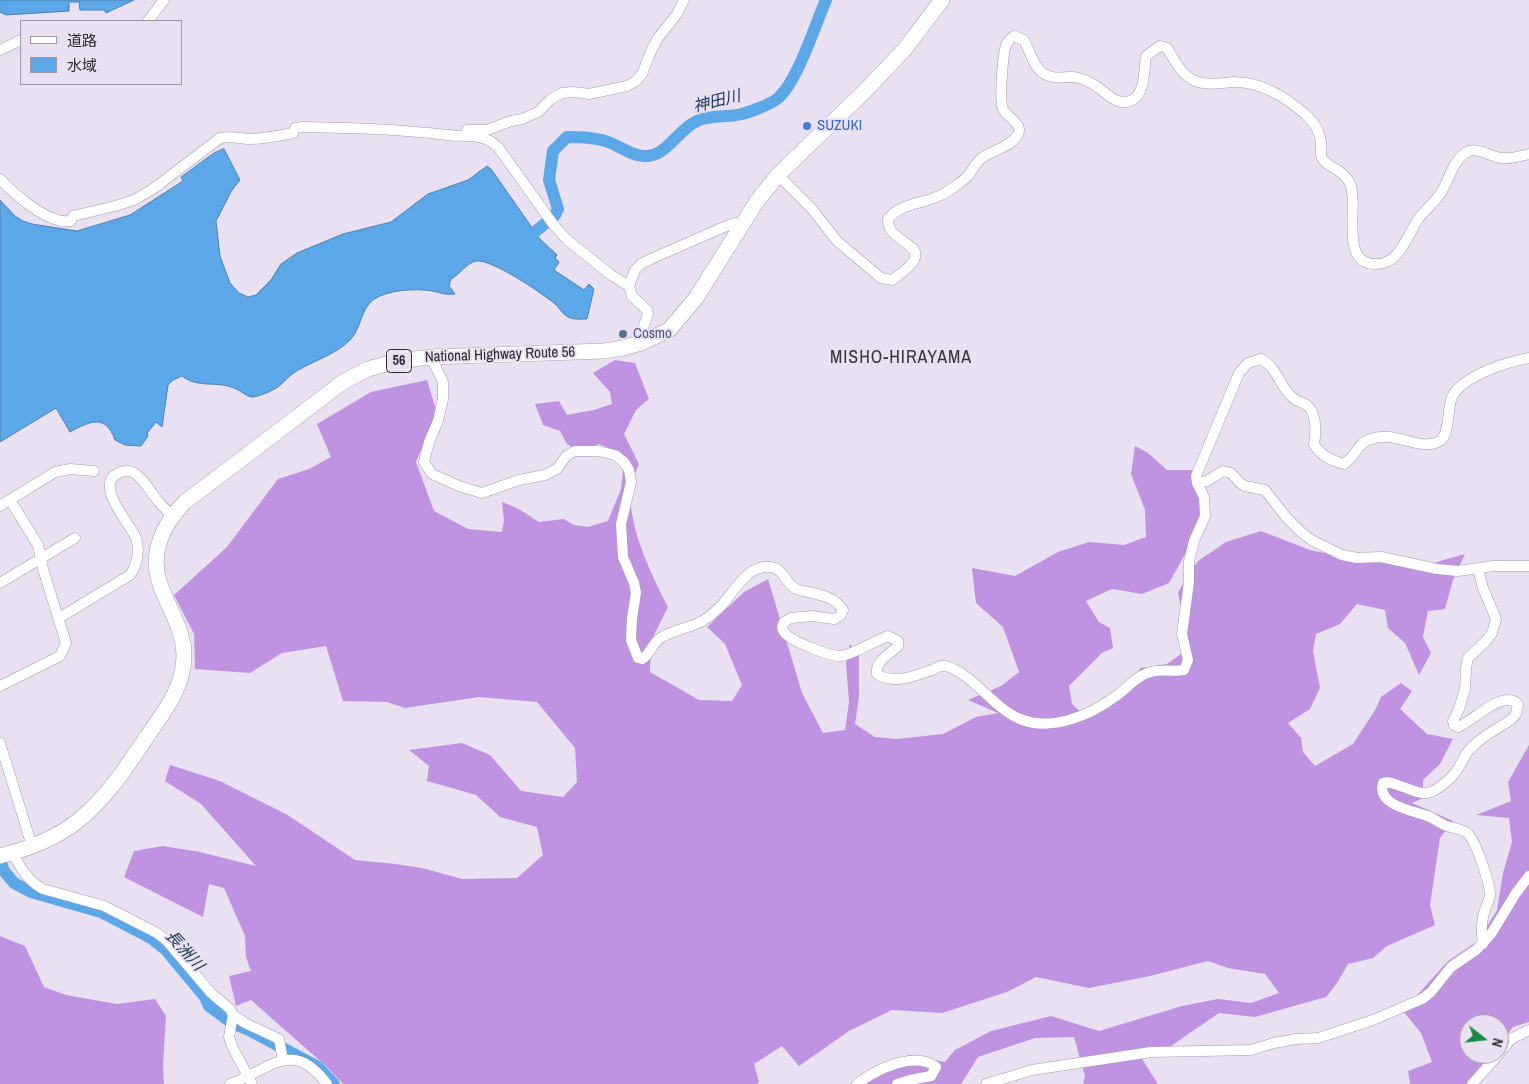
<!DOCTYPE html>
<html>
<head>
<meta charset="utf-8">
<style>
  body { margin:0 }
  #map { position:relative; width:1529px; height:1084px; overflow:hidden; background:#e9e1f1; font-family:"Archivo Narrow","Noto Sans JP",sans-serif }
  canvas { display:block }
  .legend { position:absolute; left:20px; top:20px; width:162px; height:65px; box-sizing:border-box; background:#e9e1f1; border:1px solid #9e98a4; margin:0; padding:6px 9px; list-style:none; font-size:15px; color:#2d2a30 }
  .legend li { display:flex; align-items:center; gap:10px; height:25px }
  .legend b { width:25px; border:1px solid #9e98a4 }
  .north { position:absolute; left:1459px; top:1014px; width:50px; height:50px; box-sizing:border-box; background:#e9e1f1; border:1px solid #9e98a4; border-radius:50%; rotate:106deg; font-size:14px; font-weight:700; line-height:20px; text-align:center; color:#2d2a30 }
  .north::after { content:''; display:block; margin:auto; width:18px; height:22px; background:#1a8941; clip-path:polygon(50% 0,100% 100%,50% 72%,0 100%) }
</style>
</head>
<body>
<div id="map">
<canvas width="1529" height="1084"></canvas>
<ul class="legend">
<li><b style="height:6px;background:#fff"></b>道路</li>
<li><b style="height:14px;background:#5ca7e7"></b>水域</li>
</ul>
<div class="north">N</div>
</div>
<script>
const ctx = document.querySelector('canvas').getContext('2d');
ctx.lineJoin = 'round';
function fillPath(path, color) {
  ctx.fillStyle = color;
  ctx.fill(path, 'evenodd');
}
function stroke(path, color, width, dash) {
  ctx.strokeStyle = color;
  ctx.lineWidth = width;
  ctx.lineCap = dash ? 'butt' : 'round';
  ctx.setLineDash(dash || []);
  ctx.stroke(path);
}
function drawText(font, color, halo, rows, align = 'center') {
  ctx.font = font + ' "Archivo Narrow","Noto Sans JP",sans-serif';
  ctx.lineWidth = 4;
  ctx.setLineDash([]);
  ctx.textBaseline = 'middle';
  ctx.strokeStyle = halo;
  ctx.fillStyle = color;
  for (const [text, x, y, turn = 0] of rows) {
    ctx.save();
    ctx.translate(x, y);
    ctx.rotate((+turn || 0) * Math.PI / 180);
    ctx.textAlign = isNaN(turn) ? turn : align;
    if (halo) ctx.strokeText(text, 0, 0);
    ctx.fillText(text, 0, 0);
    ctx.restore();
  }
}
fillPath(new Path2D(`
  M615,360L635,363L649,399L636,410L624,434L639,464C636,472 630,484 630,493C630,530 651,574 668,607L651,641L650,672L699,700L732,701L742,685L725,644L707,627L744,592L768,579L802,693L823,733L845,730L849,702L846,663L850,644L859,655V696L855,724L875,737L897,739L943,734L976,717L998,713L968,700L1001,686L1019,672L1003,627L976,603L972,568L1015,576L1058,552L1089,542L1124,545L1146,537L1145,510L1131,474L1135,446L1148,453L1167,470H1195L1202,490L1201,526L1169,583L1142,594L1112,589L1086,601L1099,622L1110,628L1113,648L1102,653L1069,686L1072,704L1088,719L1115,699L1141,668L1167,664L1188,649L1178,592L1198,561L1226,542L1261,531L1310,550L1358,560L1426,565L1465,554L1453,580L1445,609L1428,611L1423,637L1431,653L1419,675L1405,643L1388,628L1385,610L1357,604L1340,624L1316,634L1313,651L1320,688L1310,709L1288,723L1301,738L1303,752L1315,766L1353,744L1375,710L1381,697L1401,683L1412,691L1400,709L1427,734L1453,739L1440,764L1423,780V798L1412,803L1453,821L1440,838L1430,905L1435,925L1387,946L1373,958L1348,964L1337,983L1326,997L1255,1017L1219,1013L1168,1048L1142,1059L1158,1084H1083L1085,1076L1074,1037L1035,1038L978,1057L961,1084H851L873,1067L910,1055L945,1062L955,1050L991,1031L1051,1016L1099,1031L1182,1006L1218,999L1251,1003L1279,993L1265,974L1228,968L1208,961L1150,976L1089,988L1036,977L1007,992L942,1013L892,1010L849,1031L799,1066L782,1046L754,1064L759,1082L757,1084H343L327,1067L251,1000L236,1006L229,976L251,971L246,957L245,936L224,888L209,884L203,917L124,877L134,851L163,846L200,852L256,866L201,804L165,781L170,765L220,781L286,814L355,860L395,864L422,868L462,879L517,878L543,855L537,827L500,817L476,795L427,781L429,766L409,750L462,743L490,755L521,791L563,797L577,782L575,748L537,702L479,697L405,708L387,702L343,701L326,646L282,653L250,673L195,669L194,634L174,595L227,547L278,479L309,469L331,457L317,424L371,392L427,380L437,413L416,462L434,511L468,529L502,532L504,520L502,502L517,508L539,522L564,519L574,525L588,527L608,521L621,489L623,470L616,451L599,444L578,451L567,444L560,431L543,425L535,404L559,401L567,415L594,410L612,404L610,392L593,373Z
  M1529,745V1022L1513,1027L1499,1046V1024H1469V1054H1494L1470,1084H1410L1408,1071L1432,1062L1421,1033L1403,1011L1448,961L1478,941L1497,910L1503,873L1512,842L1509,818L1476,815L1511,801L1508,782Z
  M0,936L25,946L44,987L66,995L117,1004L155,999L166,1016L163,1065L164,1084H0Z`), '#bf93e2');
const water = new Path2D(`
  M0,0H134L106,13L104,10H80L79,2H69V11L6,15L0,12Z
  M224,149L240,180L232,190L216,221L220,256L230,283L239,293L248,297L256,295L271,280L281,264L297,253L343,234L391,222L428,194L468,180L487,166L491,169L540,239L557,255L555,258L559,262L554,270L584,290L589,284L594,289L587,319C580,319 574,320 568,317C562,314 559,307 554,303C540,292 492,259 476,261C468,262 459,275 451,279L449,286L455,294C446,295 441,293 432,291C416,288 386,290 373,300C361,309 361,328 351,339C335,356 311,361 292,374C287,378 283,383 278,387C272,391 260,396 253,397C246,397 242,391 236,389C218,380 198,389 182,376L173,380L168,385L162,427L156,422L147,433L148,436L141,446L125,445L115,440C106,414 90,421 70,432L56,408L0,442V200L15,216L23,221L32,224L77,231L130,215L183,181L181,177L214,153Z`);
fillPath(water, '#5ca7e7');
stroke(water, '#4e82b0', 1);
stroke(new Path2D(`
  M528,238L555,215L558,209L549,180L553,151L567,137C579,137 593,137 605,141C617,144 631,156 644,156C667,157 677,130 697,121C711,114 727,118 742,114C750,112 771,104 777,99C797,83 815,25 826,0
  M0,860L4,871L14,883L31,892L101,912L151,938L165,949L205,997L209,1006L232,1023L249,1030L318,1067L334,1084`), '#5ca7e7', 12);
const minor = new Path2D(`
  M148,21L164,0
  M0,50L21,40
  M467,130H487L511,121L522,119L538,112L551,99L562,93L573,92L589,94L627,86L636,81L642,74L652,49L658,38L677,14L684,0
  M778,175L812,209L837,241L881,278L892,280C948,242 886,248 888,219C901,203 922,204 939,196C947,192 962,182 968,176C973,170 975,163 982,158C992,150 1009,148 1017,136C1025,124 1007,118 1003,109C999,101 1003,54 1006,45C1008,41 1010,39 1014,36L1024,40C1030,51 1033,66 1043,73C1053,80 1062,77 1073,77C1079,77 1085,80 1091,83C1104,89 1117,110 1134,99C1145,91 1144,69 1146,56L1160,46L1167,48C1174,59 1181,74 1193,80C1206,86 1221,83 1234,82C1262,82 1285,97 1305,114C1314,122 1320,131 1321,143C1321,148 1320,153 1322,158C1327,168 1345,169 1351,186C1358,208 1340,264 1375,264C1400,265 1407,235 1419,218C1427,208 1437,201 1443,189C1450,177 1454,159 1467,152C1478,146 1491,158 1503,158C1512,159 1521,156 1529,154
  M0,179C14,194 49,225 71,221L73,216L115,206L134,200L153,189L220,138C230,136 238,138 248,139C264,139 278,136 293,133L295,128L303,127C351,128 399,129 447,135C460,137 473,134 485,139C490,140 494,144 498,147L553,224L566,239L611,275L629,286
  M641,343V334L648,314L647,310L632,296L629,286L635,270L641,264L653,258L724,227L735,223L742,224
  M431,357L443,382V399L438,421L429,442L424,462L432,474L459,486L482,493L519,480L545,475L557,469L566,456L575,451H598L615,455L624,462L629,470L631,482L621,524L623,557L634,583L636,593L632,618L631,640L638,658L642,659C650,655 652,644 659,639C670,631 685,629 698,623C706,620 716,611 722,605C735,590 748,564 771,567C785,569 786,587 799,590C815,594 834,595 843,610L840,616L834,619L812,616L791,618L784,622C782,626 781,628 784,632C790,641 831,657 841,656C853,654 875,641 888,636L898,641V646C889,655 875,661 877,674C894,685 914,676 932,670C936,668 941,665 946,666C973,674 993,708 1020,719C1051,732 1091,715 1116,696C1125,690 1133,680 1143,675C1155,668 1170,672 1184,670L1188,660L1182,634L1189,582V561L1194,541L1205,516L1204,497L1197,483L1196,476L1239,373L1248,363L1261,359C1278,368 1279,386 1292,397C1298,403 1307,402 1311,410C1317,421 1316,433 1314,444C1320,455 1332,461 1344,464C1355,458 1357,444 1368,440C1376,437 1386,436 1395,438C1409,440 1426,449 1440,441C1450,434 1447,409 1452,397C1462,376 1507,362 1529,358
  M1197,483L1207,481L1223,471L1231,473L1240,483L1245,486L1265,490L1286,517L1301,532L1313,541L1342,555L1357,558L1381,557L1437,569L1458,571L1493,566H1529
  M0,506L55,472L70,469L94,471
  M1478,569L1483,588L1496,619L1492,633L1486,641L1468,658L1466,668L1465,689L1459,709L1453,721L1454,725L1458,727C1474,721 1502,689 1518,704L1516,714L1512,719C1499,728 1482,736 1471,748C1465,754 1463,760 1459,767C1455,776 1436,792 1427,793C1413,795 1394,779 1383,783C1376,806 1415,811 1430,817C1436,820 1441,824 1447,826C1453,828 1464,829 1468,834C1476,841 1490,884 1490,895C1490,899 1486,905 1485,910C1481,921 1481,931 1483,944
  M0,583L75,538
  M59,618L130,575C137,565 140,551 136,538C130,523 91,483 121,472C126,470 132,471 136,474C145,481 151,493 158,501C162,506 167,511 172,515
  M0,686L60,656L66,643L43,569L38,545L10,500
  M0,743L32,846
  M13,853C20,868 28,881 43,889L104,906L157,933L167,941L211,993L230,1009L233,1015L245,1023L279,1039L283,1060
  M233,1015L229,1037L233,1048L252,1084
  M1499,1054L1511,1039L1529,1030
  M230,1084C270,1070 292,1037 327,1084
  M857,1084C875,1070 915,1050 936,1067L931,1076L910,1080L897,1084
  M986,1084L1032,1070L1151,1052L1251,1050L1274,1043L1296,1039L1318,1038L1373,1020L1422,999L1431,992L1451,967L1476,950L1491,934L1516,893L1529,876
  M1472,1084L1499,1054`);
const highway = new Path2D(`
  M0,856C28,849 57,838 79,820C107,797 126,768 146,738C163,713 184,688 184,656C184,628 167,607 159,581C150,551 164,523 185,502L343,382L368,369L397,361L431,357L604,351L623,348L641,343L669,330L696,298L757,201L778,175L866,90L904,50L942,0`);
stroke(minor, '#a49caa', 11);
stroke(highway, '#a49caa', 16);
stroke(minor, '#fff', 10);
stroke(highway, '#fff', 15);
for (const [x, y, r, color] of [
  [807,126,5,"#3f7fe0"],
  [623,334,5,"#5c6f8a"]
]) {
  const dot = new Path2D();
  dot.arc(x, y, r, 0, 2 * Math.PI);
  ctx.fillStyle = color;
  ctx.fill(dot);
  stroke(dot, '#e9e1f1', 2);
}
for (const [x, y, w] of [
  [399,361,25]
]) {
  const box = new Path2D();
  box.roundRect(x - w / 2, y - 11.5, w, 23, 4);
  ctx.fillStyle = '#e9e1f1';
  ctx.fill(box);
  stroke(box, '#2d2a30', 1);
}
drawText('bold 14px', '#2d2a30', null, [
  ["56",399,361]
]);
drawText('15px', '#366cbe', '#e9e1f1', [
  ["SUZUKI",817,126]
], 'left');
drawText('15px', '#4e5e75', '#e9e1f1', [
  ["Cosmo",633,334]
], 'left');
drawText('15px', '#2d2a30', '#e9e1f1', [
  ["National Highway Route 56",500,355,-2]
]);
drawText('italic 16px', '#173651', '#e9e1f1', [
  ["神田川",717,102,-14],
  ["長洲川",184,951,48]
]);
ctx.letterSpacing = '1px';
drawText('18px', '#3a3440', '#e9e1f1', [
  ["MISHO-HIRAYAMA",901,358]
]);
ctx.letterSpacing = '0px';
</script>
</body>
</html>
